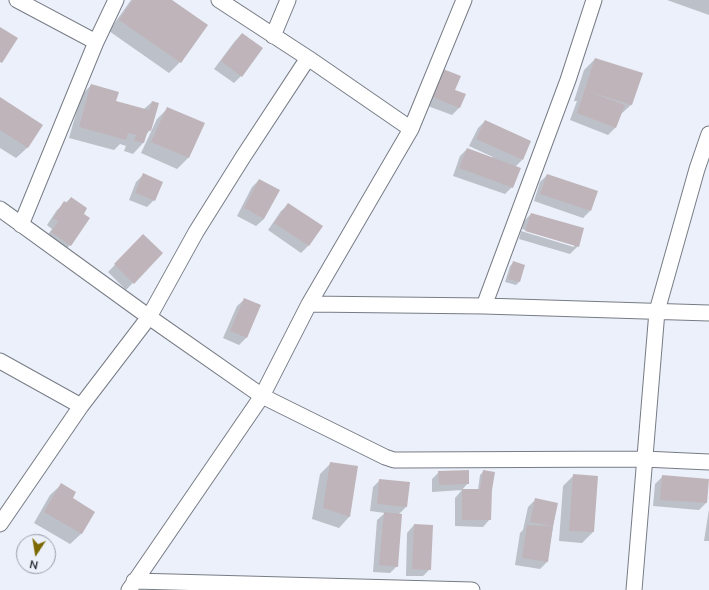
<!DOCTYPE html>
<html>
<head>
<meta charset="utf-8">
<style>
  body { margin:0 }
  #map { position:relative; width:709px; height:590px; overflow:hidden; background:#ebf0fa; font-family:Mulish,sans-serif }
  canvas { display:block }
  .north { position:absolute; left:16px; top:534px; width:40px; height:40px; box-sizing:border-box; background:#ebf0fa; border:1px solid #9b9fa6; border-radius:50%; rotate:192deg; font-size:11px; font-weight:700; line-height:16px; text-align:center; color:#232529 }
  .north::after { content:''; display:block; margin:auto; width:14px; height:18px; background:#7c6800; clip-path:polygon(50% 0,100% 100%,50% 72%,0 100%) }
</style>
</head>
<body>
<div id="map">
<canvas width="709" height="590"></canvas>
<div class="north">N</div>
</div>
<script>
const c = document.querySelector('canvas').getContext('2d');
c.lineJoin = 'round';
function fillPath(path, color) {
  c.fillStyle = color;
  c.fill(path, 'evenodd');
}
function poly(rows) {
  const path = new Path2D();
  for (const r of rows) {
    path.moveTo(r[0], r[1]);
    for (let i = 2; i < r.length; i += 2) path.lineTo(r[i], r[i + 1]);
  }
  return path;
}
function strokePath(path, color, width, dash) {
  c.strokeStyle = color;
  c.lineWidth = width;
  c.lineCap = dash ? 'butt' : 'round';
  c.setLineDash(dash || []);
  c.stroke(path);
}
const shadow = poly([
  [131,0,171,0,206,25,180,62,169,73,109,31],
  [667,0,709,0,709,15],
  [242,34,262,49,241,76,234,83,214,69,235,41],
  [595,59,632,104,620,115,615,128,608,135,570,120,577,101,574,101,584,70],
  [436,78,454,90,464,94,459,108,452,115,425,105],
  [91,85,115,102,144,109,152,102,150,130,146,135,143,143,133,154,124,151,126,146,120,144,114,150,69,138,81,96],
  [0,98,42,125,27,148,16,158,0,148],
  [168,108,203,124,188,158,177,169,141,153,157,119],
  [485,121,522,160,515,167,512,187,505,194,453,176,460,156,467,149,492,158,493,157,469,146,478,128],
  [143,175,154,200,147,207,129,200,136,182],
  [547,175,590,211,583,218,534,201,540,182],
  [259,180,264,219,256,226,237,216,252,187],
  [71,198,82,214,89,218,70,245,63,253,44,240,52,229,47,225,57,210],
  [289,204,322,227,308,246,301,253,268,230,281,211],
  [531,214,578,246,570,254,519,239,521,231,574,247,574,245,522,229,524,221],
  [143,236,162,253,126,290,108,272],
  [514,262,519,282,516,285,505,282,510,266],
  [245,299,260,305,246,338,239,345,223,338,237,306],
  [331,463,357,467,349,517,339,528,312,519,320,474],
  [484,471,491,490,490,519,483,527,455,526,455,498,462,490,432,492,432,479,439,472,468,483,461,491,478,490,480,475],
  [574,475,593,532,582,543,559,541,563,486],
  [662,477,708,480,706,503,699,510,653,506,655,484],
  [380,480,406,507,399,514,397,566,390,573,373,572,377,520,385,513,370,511,373,487],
  [61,485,71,499,94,512,81,534,70,544,34,523,50,495],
  [535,500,557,504,547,562,540,569,515,565,520,533,523,530,528,507],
  [709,509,709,541,704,541],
  [414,525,430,569,423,576,406,576,407,533]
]);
const building = poly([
  [133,0,172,0,208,25,181,63,119,20],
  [0,27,18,38,2,63,0,62],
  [242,33,263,48,242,77,221,61],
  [595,58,643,73,632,105,590,92,625,105,616,128,577,113],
  [443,69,461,76,455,90,466,94,460,108,432,97],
  [91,84,119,92,116,101,149,110,152,101,159,103,151,131,148,130,144,143,134,141,136,135,128,133,126,140,79,127],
  [0,97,43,125,28,148,0,130],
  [167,107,205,123,189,158,151,142],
  [485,120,531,141,523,160,476,139],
  [467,148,521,168,513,188,459,168],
  [143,173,163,182,155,201,135,193],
  [547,174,598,191,591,211,540,194],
  [259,179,280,190,264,219,244,208],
  [71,197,87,208,84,214,90,218,71,246,51,232,58,221,53,218,64,201,67,203],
  [288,203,323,226,309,246,274,223],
  [531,213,584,228,579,247,525,231],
  [143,234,163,253,134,284,114,264],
  [513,261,525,265,520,282,508,279],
  [244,298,261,305,247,338,230,331],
  [330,462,358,466,350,517,323,508],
  [469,470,469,484,439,485,438,471],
  [483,470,495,472,492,490,491,520,462,520,462,489,480,489],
  [573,474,598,476,594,532,569,531],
  [662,475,709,479,707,503,660,500],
  [379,479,410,482,407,507,377,504],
  [61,483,76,492,73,498,95,512,82,534,44,512],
  [535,498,558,503,553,526,530,522],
  [384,512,402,514,398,567,379,565],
  [414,524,433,525,431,570,412,569],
  [527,525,553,526,548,562,522,558]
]);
const minor = poly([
  [17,0,96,42],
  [219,0,308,58,411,129],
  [273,36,288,0],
  [0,209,149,317,262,396,385,457,394,460,403,460,644,459,709,462],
  [21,225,96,42,116,0],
  [309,304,484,306,709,313],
  [484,306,568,80,594,0],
  [0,361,81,406],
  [0,524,81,406,149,317,196,232,243,157,308,58],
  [134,581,472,590],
  [129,590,262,396,309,304,411,129,464,0],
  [634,590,657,311,697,169,709,134]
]);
fillPath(shadow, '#0003');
fillPath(building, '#bfb4b9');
strokePath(minor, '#777c85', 17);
strokePath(minor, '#fff', 15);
</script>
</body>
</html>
